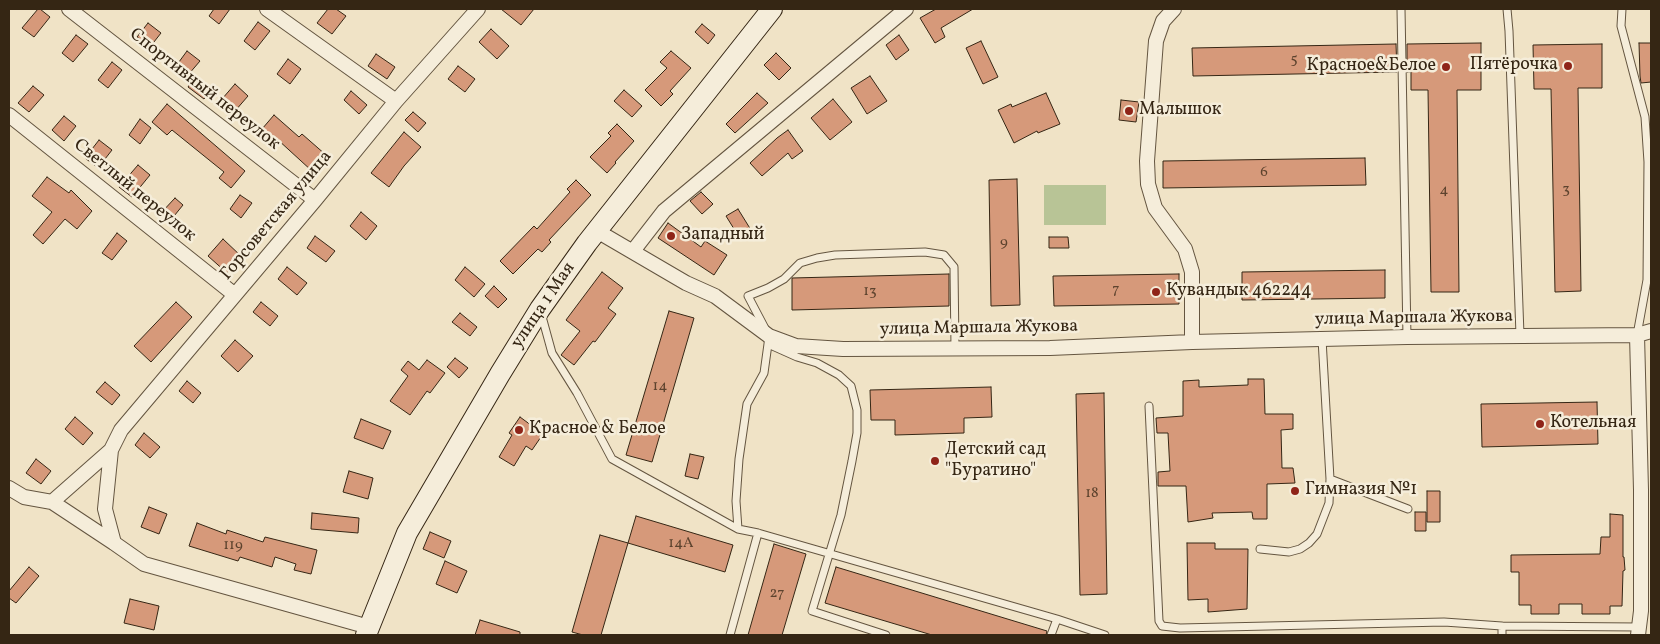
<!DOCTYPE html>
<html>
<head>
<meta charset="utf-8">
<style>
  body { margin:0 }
  #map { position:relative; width:1660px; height:644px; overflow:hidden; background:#f0e3c6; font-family:Vollkorn,serif }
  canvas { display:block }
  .frame { position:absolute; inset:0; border:10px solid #352614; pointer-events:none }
</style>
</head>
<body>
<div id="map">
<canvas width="1660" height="644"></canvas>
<div class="frame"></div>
</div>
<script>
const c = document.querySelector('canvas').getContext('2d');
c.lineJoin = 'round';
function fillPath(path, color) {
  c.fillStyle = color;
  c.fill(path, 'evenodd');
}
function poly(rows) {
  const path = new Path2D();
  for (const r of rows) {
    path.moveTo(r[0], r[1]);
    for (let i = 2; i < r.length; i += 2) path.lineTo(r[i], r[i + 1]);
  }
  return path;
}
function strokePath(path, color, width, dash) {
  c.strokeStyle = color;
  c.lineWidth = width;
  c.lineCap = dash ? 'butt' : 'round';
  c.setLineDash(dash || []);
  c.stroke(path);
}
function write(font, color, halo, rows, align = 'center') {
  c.font = font + ' Vollkorn,serif';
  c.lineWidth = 5;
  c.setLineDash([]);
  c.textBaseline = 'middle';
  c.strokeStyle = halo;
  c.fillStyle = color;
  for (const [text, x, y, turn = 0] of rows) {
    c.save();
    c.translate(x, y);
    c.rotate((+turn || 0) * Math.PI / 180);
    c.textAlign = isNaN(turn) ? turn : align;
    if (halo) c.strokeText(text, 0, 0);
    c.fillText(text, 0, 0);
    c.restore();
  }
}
const green = poly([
  [1044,185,1106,185,1106,225,1044,225]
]);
const building = poly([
  [38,9,40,9,50,17,34,37,22,28,38,9],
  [214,9,230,9,219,24,209,16,214,9],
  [328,9,336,9,346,16,332,34,317,23,328,9],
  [501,9,534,9,521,25,501,9],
  [936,9,973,9,941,28,945,37,935,43,920,18,936,9],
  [258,22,270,31,255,50,244,41,258,22],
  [148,23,161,33,150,47,137,37,148,23],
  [702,24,715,35,708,44,695,32,702,24],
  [491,29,509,46,497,59,479,42,491,29],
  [76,35,88,44,73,62,62,53,76,35],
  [899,35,909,50,896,60,886,45,899,35],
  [981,41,998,77,983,84,966,48,981,41],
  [1481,43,1481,90,1457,90,1459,292,1431,292,1428,90,1411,90,1411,72,1407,72,1407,44,1481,43],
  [1639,43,1651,43,1651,82,1641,83,1640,76,1639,43],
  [1396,44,1397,72,1193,76,1192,48,1396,44],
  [1602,44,1602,88,1578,88,1581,291,1555,292,1551,89,1534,89,1533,45,1602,44],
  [187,51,200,61,188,75,176,66,187,51],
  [671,51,691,68,670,91,673,94,661,106,645,90,667,68,660,62,671,51],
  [776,53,791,68,779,80,764,65,776,53],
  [376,54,395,67,387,79,368,66,376,54],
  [288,59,301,69,290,84,277,74,288,59],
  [112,62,122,70,108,88,98,80,112,62],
  [458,66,475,79,465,92,448,79,458,66],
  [870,76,887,101,867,114,851,88,870,76],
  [194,78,211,90,204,99,188,87,194,78],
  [235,84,248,96,235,111,222,99,235,84],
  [33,86,44,95,29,112,18,103,33,86],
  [624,90,642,106,632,117,614,101,624,90],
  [351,91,367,105,359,114,344,100,351,91],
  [757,93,768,103,735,133,726,124,757,93],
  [1046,93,1060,124,1038,133,1037,131,1014,143,998,110,1011,104,1012,107,1046,93],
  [833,99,852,122,830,140,811,118,833,99],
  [1121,100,1139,102,1136,122,1119,120,1121,100],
  [167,104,245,171,231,188,219,178,224,172,172,130,167,135,152,122,167,104],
  [413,112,426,123,418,132,405,120,413,112],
  [274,115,299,137,302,134,326,155,312,171,277,139,276,141,262,129,274,115],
  [64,116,76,126,64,141,52,130,64,116],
  [140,119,151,128,140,144,129,135,140,119],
  [617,124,634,141,615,162,616,163,607,173,590,157,611,136,608,133,617,124],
  [788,130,803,151,792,159,788,153,762,176,750,163,777,138,788,130],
  [404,132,421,147,404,166,389,187,371,173,404,132],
  [99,140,112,150,98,168,85,158,99,140],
  [1365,158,1366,185,1163,188,1163,161,1365,158],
  [138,165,150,175,132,197,119,187,138,165],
  [47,177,69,193,71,190,92,211,77,229,65,219,43,244,33,235,52,212,32,196,47,177],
  [1017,179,1020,305,991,306,989,180,1017,179],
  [576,180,591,195,549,240,551,242,542,252,538,249,513,274,500,261,534,226,537,229,570,192,567,189,576,180],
  [701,192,713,204,702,214,690,201,701,192],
  [240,195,252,203,241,218,230,209,240,195],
  [175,198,183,205,170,221,161,213,175,198],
  [738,209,751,230,739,237,726,216,738,209],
  [361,212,377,226,366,240,350,226,361,212],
  [668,223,701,247,705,241,727,255,714,275,658,238,668,223],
  [117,233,127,241,112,260,102,253,117,233],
  [315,236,335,251,326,262,307,248,315,236],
  [1049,237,1068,237,1069,248,1049,248,1049,237],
  [223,239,242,257,227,273,208,256,223,239],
  [287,267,307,283,297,295,278,279,287,267],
  [465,267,485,284,474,297,455,280,465,267],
  [1385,270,1385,298,1242,300,1242,272,1385,270],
  [602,272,623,288,608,308,616,314,595,342,593,341,574,365,561,355,580,331,566,320,602,272],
  [949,274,949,306,792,310,792,278,949,274],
  [1179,274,1179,304,1054,306,1053,276,1179,274],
  [494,286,507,299,498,308,485,296,494,286],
  [176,302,192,317,151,362,134,346,176,302],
  [261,302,278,316,270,326,253,312,261,302],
  [669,311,694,318,652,462,626,455,669,311],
  [460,313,477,327,470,336,452,322,460,313],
  [235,340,253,356,238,372,221,356,235,340],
  [455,358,468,368,459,378,447,367,455,358],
  [427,360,445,373,430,393,427,391,410,415,390,401,408,376,401,370,408,361,419,370,427,360],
  [1248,379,1264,379,1265,414,1293,414,1293,429,1281,430,1282,468,1293,468,1295,483,1267,484,1267,519,1253,519,1252,512,1212,513,1213,518,1188,522,1186,486,1158,486,1158,472,1170,471,1168,433,1157,433,1156,418,1183,416,1183,381,1199,380,1199,387,1248,385,1248,379],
  [187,381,201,393,193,403,179,391,187,381],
  [105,382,120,395,112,405,96,392,105,382],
  [991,387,992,417,964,418,964,433,895,435,895,420,871,420,870,390,991,387],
  [1104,393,1107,594,1080,595,1076,394,1104,393],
  [1597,402,1598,444,1482,447,1481,404,1597,402],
  [75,417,93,433,83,445,65,429,75,417],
  [520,417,543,434,532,450,526,446,514,466,499,457,512,435,509,433,520,417],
  [361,419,391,431,383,449,354,438,361,419],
  [144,433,160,447,150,458,135,445,144,433],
  [690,454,704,457,698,479,685,476,690,454],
  [36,459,51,471,41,484,26,473,36,459],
  [349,471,373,478,368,499,343,492,349,471],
  [1427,491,1440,491,1440,522,1427,522,1427,491],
  [149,507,167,514,159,534,141,527,149,507],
  [1415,512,1426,512,1426,531,1415,531,1415,512],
  [312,513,359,518,358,533,311,529,312,513],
  [1610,514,1623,515,1623,557,1624,557,1625,570,1623,571,1622,606,1610,606,1610,614,1582,614,1582,604,1559,604,1559,614,1531,614,1531,605,1519,605,1519,572,1511,572,1511,555,1600,554,1601,537,1610,537,1610,514],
  [636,516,733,545,725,572,628,543,636,516],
  [197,523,226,534,227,530,263,542,265,537,317,550,311,574,294,570,296,564,275,557,272,567,240,557,238,561,189,546,197,523],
  [430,532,451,541,444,558,423,549,430,532],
  [600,535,628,543,601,635,583,635,572,632,600,535],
  [1187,543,1215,543,1215,549,1248,549,1247,609,1208,612,1208,599,1188,600,1187,543],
  [774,544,806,554,782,635,748,635,774,544],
  [445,561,467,571,457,593,436,584,445,561],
  [29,567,39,576,16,603,9,598,9,591,29,567],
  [836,567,1047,631,1046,635,932,635,825,603,836,567],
  [130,599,159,606,154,630,124,623,130,599],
  [480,620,520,632,520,635,475,635,480,620]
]);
const lane = poly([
  [1401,9,1407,337],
  [1507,9,1509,31,1520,335],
  [1622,9,1621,26,1645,117,1648,162,1647,280,1637,335],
  [541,313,552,353,577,393,612,459,738,529],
  [768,344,797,357,817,363,839,375,851,386,857,410,857,433,852,461,841,515,812,611,886,635],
  [955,349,954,267,944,255,925,252,835,255,817,258,800,263,784,279,768,288,748,296,769,336,768,344,764,373,747,404,739,459,736,501,738,529,758,533,1057,619,1105,635],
  [1149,406,1159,621,1162,626,1180,628,1444,622,1502,626],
  [1330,479,1408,509],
  [1260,549,1289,552,1300,549,1309,543,1317,534,1329,503,1330,479,1322,339],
  [730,635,758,533],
  [1051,635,1057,619],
  [1502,635,1502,626,1639,627]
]);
const street = poly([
  [69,9,315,200],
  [267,9,396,101],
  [1174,9,1163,21,1156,41,1147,161,1148,184,1155,208,1185,249,1192,272,1192,342],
  [9,115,235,295],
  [597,231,686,283,715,296,769,336,796,346,843,349,1050,348,1192,342,1407,337,1637,335,1651,331],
  [633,251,664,211,906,9],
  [1637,335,1641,490,1641,611,1638,635],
  [9,488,24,497,52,502,111,450],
  [52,502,114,543],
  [369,627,144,564,114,543,105,509,111,450,121,430,315,200,396,101,478,9]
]);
const secondary = poly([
  [366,635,407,533,500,374,540,309,587,243,772,9]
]);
const markers = [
  [1568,66,5,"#8f2418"],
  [1446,67,5,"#8f2418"],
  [1129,111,5,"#8f2418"],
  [671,236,5,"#8f2418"],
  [1156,292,5,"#8f2418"],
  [1540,424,5,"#8f2418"],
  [519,430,5,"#8f2418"],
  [935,461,5,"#8f2418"],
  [1295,491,5,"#8f2418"]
];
const numberNames = [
  ["5",1294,60],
  ["6",1264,173],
  ["3",1566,190],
  ["4",1444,191],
  ["9",1004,243],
  ["7",1116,290],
  ["13",870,292],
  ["14",660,387],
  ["18",1092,494],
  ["14А",681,544],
  ["119",233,546],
  ["27",777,594]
];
const poiNames = [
  ["Пятёрочка",1558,66,"right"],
  ["Красное&Белое",1436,67,"right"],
  ["Малышок",1139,111],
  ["Западный",681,236],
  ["Кувандык 462244",1166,292],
  ["Котельная",1550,424],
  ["Красное & Белое",529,430],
  ["Детский сад",945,451],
  ["\"Буратино\"",945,472],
  ["Гимназия №1",1305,491]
];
const streetNames = [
  ["Спортивный переулок",204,90,38],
  ["Светлый переулок",134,191,39],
  ["Горсоветская улица",277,216,-50],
  ["улица 1 Мая",544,306,-56],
  ["улица Маршала Жукова",1414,319,-1],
  ["улица Маршала Жукова",979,329,-1]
];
fillPath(green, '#b8c496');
fillPath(building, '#d6997a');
strokePath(building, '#352614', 1);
strokePath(lane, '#645540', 9);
strokePath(street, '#645540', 16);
strokePath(secondary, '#352614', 22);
strokePath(lane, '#f5edda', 7);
strokePath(street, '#f5edda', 14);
strokePath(secondary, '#f5edda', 20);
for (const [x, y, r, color] of markers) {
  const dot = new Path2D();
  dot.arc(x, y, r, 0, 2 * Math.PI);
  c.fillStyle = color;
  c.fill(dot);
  strokePath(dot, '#f5edda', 2);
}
write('15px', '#5d432e', null, numberNames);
write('18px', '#352614', '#f5edda', poiNames, 'left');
write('18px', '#352614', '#f5edda', streetNames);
</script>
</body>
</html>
